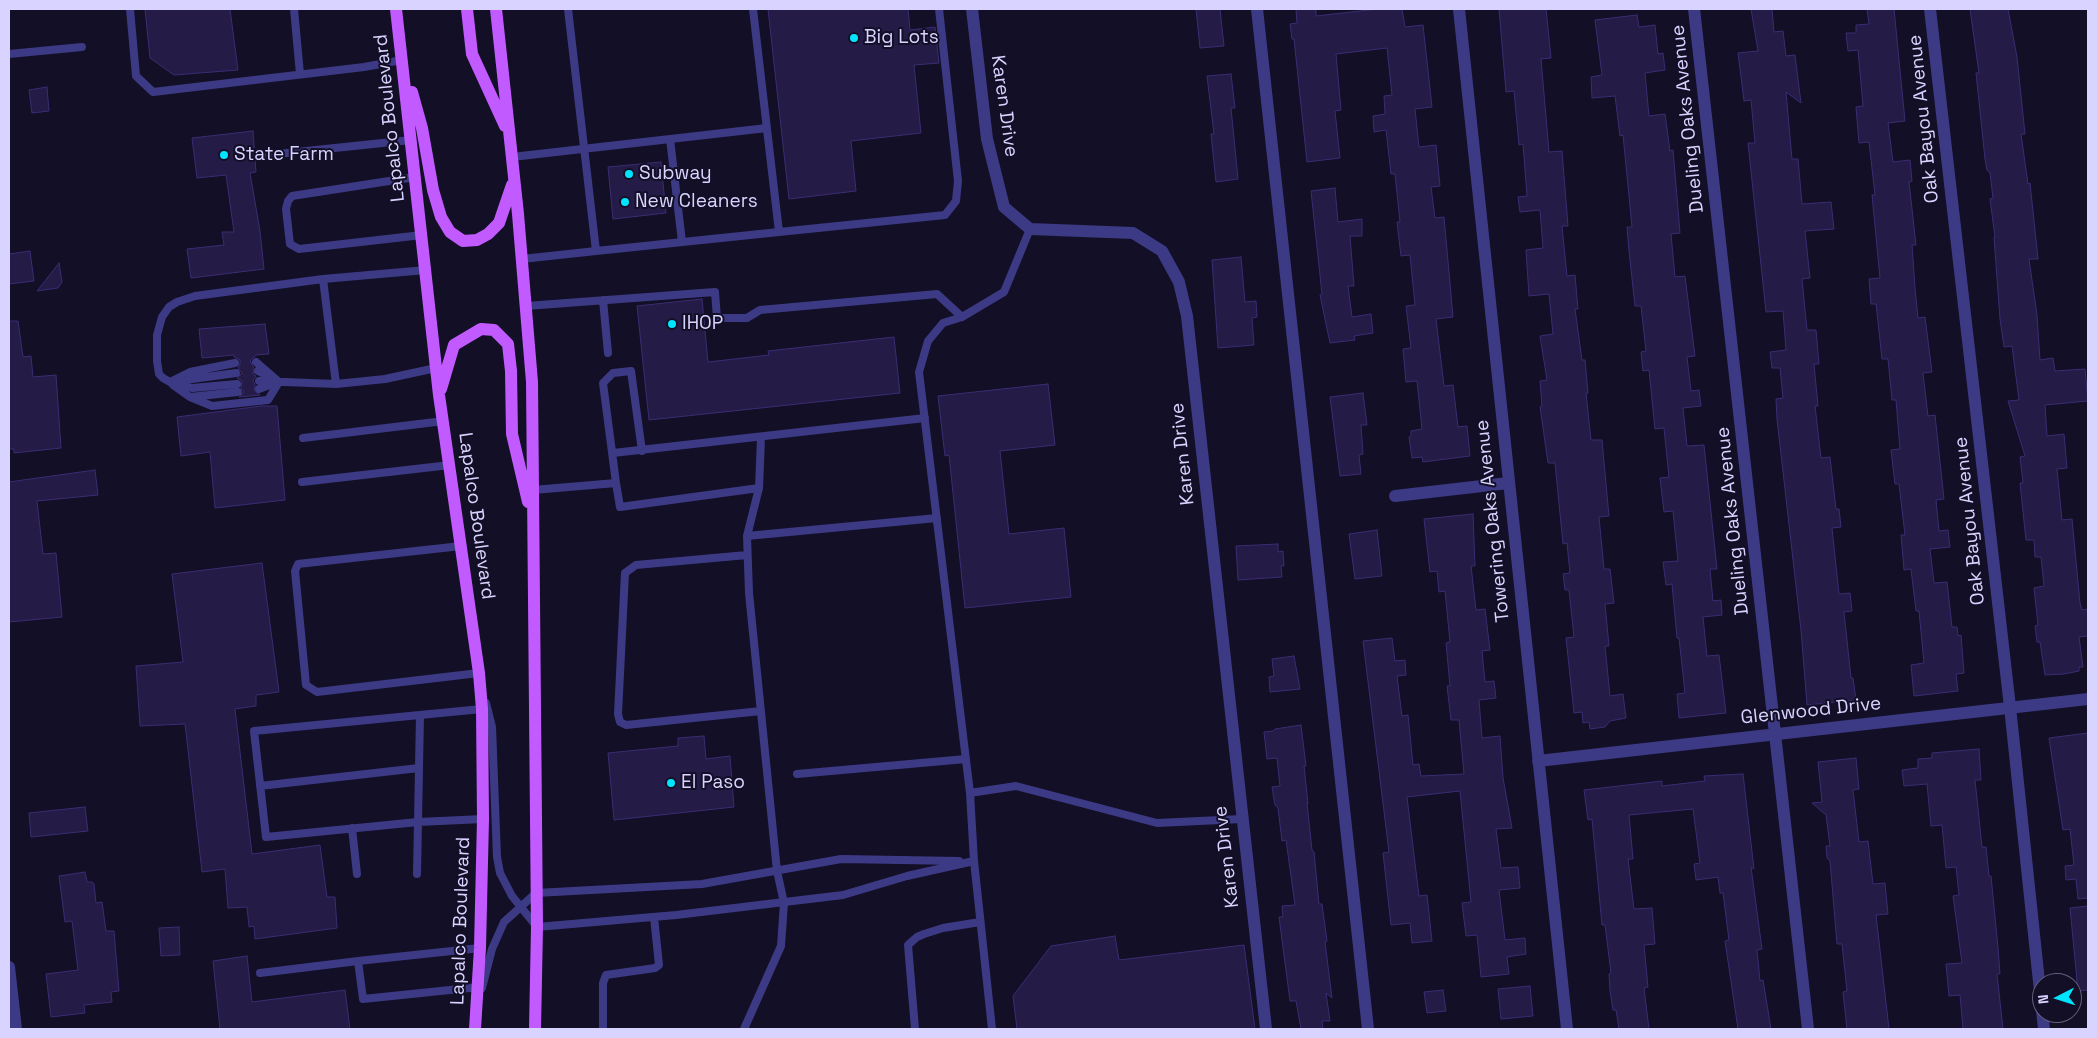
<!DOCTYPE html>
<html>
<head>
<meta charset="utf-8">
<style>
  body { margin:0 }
  #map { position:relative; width:2097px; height:1038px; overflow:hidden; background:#130f26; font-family:"Space Grotesk",sans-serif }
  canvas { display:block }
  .frame { position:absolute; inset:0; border:10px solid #d9d4ff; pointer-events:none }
  .north { position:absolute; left:2032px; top:973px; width:50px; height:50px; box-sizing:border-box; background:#130f26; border:1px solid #625e7d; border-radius:50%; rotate:265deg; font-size:14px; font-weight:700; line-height:20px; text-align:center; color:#d9d4ff }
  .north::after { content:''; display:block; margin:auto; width:18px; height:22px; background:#00e5ff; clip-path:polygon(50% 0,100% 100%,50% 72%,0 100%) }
</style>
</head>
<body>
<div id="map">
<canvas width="2097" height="1038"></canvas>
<div class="frame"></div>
<div class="north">N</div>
</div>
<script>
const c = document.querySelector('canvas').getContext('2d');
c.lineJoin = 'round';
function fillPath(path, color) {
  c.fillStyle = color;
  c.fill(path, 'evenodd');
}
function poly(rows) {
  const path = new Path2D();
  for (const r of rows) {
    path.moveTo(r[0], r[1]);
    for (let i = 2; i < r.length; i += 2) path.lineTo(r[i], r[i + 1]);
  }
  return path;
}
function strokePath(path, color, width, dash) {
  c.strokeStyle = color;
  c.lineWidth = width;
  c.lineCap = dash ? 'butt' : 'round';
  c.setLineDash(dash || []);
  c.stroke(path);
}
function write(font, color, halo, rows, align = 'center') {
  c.font = font + ' "Space Grotesk",sans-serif';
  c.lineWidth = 4;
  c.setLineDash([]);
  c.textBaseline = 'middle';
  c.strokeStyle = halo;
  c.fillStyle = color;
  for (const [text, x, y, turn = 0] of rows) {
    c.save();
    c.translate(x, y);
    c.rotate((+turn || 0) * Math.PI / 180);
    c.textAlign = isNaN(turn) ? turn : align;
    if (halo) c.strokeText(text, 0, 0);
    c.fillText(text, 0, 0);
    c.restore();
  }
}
const building = poly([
  [145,9,230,9,238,70,174,75,150,58,145,9],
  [768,9,908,9,910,30,935,27,939,63,914,65,921,133,851,141,856,191,789,199,768,9],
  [1196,9,1220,9,1224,46,1200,48,1196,9],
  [1296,9,1316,9,1316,16,1378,9,1402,9,1405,27,1423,25,1432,107,1415,109,1419,147,1436,145,1440,186,1431,187,1435,218,1444,217,1453,317,1436,319,1444,386,1453,385,1458,427,1467,426,1470,456,1423,462,1422,457,1412,458,1409,437,1411,436,1411,431,1422,429,1417,381,1406,382,1403,349,1411,348,1406,306,1415,305,1410,255,1401,256,1397,222,1400,222,1395,174,1391,174,1386,130,1374,132,1373,116,1385,114,1384,96,1392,95,1387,48,1336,54,1341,110,1335,111,1340,158,1307,162,1294,39,1292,39,1290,24,1297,23,1296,9],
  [1499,9,1546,9,1551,58,1541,59,1549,152,1562,151,1568,226,1562,226,1567,276,1575,275,1578,309,1575,309,1582,360,1585,360,1588,393,1586,393,1591,440,1602,440,1609,516,1599,517,1604,569,1610,569,1614,603,1605,604,1609,646,1605,646,1610,696,1623,694,1626,718,1610,721,1605,727,1590,729,1589,722,1583,723,1582,712,1574,713,1566,638,1574,637,1569,590,1565,590,1563,574,1570,573,1567,543,1563,544,1555,463,1548,463,1540,407,1542,406,1540,381,1547,380,1540,336,1553,334,1549,294,1529,296,1526,250,1543,248,1540,210,1520,212,1518,197,1527,196,1523,144,1519,145,1514,91,1506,92,1499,9],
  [1751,9,1772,9,1774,32,1783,31,1786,56,1795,55,1801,103,1786,92,1792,159,1798,159,1802,204,1831,202,1834,229,1805,231,1810,278,1802,279,1807,330,1816,330,1819,364,1814,364,1818,406,1815,406,1821,458,1830,457,1836,509,1839,509,1841,527,1832,528,1839,594,1850,593,1852,611,1844,612,1851,678,1853,678,1856,700,1807,705,1801,630,1777,419,1776,399,1783,398,1780,368,1772,368,1770,352,1786,350,1783,311,1766,312,1748,143,1755,143,1751,100,1744,101,1738,53,1758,51,1751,9],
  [1867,9,1894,9,1905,121,1888,123,1893,162,1910,160,1912,181,1909,182,1916,245,1912,245,1915,288,1918,318,1925,317,1932,372,1923,373,1928,416,1935,415,1944,499,1936,500,1939,531,1948,530,1950,547,1930,549,1934,583,1947,582,1952,627,1957,627,1958,636,1961,635,1964,673,1956,674,1958,691,1914,696,1911,665,1924,663,1919,611,1916,611,1911,569,1904,570,1901,535,1905,535,1899,484,1895,484,1891,450,1900,449,1896,400,1892,400,1888,359,1882,359,1876,304,1871,304,1869,279,1880,278,1872,195,1875,195,1869,142,1859,143,1856,107,1863,106,1858,50,1848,51,1846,33,1856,33,1856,25,1869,24,1867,9],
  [1970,9,2008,9,2017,57,2025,134,2021,134,2028,184,2030,183,2038,259,2029,259,2037,315,2040,360,2053,358,2055,371,2085,369,2088,401,2045,405,2047,436,2064,434,2067,468,2057,469,2062,520,2072,519,2080,603,2082,610,2088,609,2088,636,2079,637,2083,667,2079,667,2079,671,2064,674,2045,675,2040,642,2037,642,2035,626,2038,625,2034,588,2044,586,2041,557,2035,557,2034,540,2026,540,2020,483,2023,483,2020,457,2025,456,2008,401,2019,400,2012,346,2004,347,2000,319,1994,237,1995,237,1990,199,1993,198,1990,173,1987,170,1985,159,1976,73,1979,73,1970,9],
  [1637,15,1639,27,1655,25,1658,54,1663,53,1665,70,1645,73,1649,116,1665,114,1670,151,1673,150,1680,233,1671,234,1675,277,1685,276,1695,356,1687,357,1691,391,1699,390,1701,406,1683,408,1687,446,1704,445,1717,569,1710,569,1713,601,1721,600,1722,615,1703,617,1707,656,1719,655,1726,713,1679,718,1677,694,1685,693,1679,638,1677,638,1672,584,1666,585,1663,562,1678,561,1673,511,1664,512,1660,478,1669,477,1664,428,1655,429,1649,370,1643,371,1641,352,1646,351,1641,306,1635,306,1629,251,1627,227,1632,227,1623,135,1620,136,1615,96,1592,98,1591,77,1602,75,1595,20,1637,15],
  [1231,74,1235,108,1231,108,1238,179,1216,182,1211,134,1214,134,1207,76,1231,74],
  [47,87,49,111,32,113,29,90,47,87],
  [253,131,256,172,250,173,260,231,264,269,191,278,187,249,224,245,222,232,234,232,226,175,197,178,192,138,253,131],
  [661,162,666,213,613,219,608,167,661,162],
  [1335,188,1338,222,1362,219,1362,236,1350,236,1354,286,1348,286,1352,317,1371,314,1373,333,1354,336,1355,340,1330,343,1320,295,1322,294,1311,191,1335,188],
  [30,251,34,281,9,284,9,254,30,251],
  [1241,257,1245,302,1256,301,1257,317,1252,318,1254,345,1218,348,1212,260,1241,257],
  [59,263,62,282,58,288,37,291,59,263],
  [702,299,708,362,769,355,768,351,894,337,900,393,649,420,637,306,702,299],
  [9,321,18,321,23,357,31,356,33,377,56,375,61,448,14,453,14,449,9,449,9,321],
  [265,324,269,354,256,355,250,361,254,368,253,374,256,376,253,380,255,385,254,390,260,395,239,397,244,392,241,388,242,381,237,378,242,373,238,368,240,364,240,360,234,357,234,355,202,358,199,329,265,324],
  [1048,384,1055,445,1000,451,1009,534,1064,528,1071,597,965,608,949,455,945,456,938,396,1048,384],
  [1363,393,1367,425,1361,425,1363,454,1359,455,1361,474,1340,476,1330,397,1363,393],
  [261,406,277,406,285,500,215,508,210,452,181,456,177,417,261,406],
  [95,470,98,495,37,501,43,554,56,553,62,617,9,622,9,482,95,470],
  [1473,514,1475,566,1471,566,1476,610,1485,609,1490,650,1482,651,1485,682,1494,681,1496,698,1479,700,1482,738,1500,736,1503,778,1512,828,1496,829,1501,868,1518,867,1520,888,1499,890,1505,940,1525,938,1526,954,1507,957,1509,974,1481,977,1477,935,1466,936,1462,903,1471,902,1460,791,1407,797,1419,896,1427,895,1432,941,1412,943,1410,923,1391,925,1383,853,1389,852,1363,641,1392,638,1395,661,1405,660,1406,675,1397,676,1402,716,1408,715,1413,765,1419,764,1421,776,1464,774,1459,720,1451,720,1447,686,1450,686,1446,643,1450,642,1445,591,1439,592,1437,571,1430,572,1424,519,1473,514],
  [1377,530,1382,576,1355,579,1349,534,1377,530],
  [1278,544,1278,552,1283,551,1284,566,1281,566,1282,577,1238,580,1236,546,1278,544],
  [262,563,279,692,256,695,256,706,235,709,252,854,320,845,327,897,335,897,337,928,255,939,254,926,249,927,247,907,228,908,225,869,202,872,185,724,140,726,136,666,183,662,172,574,262,563],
  [1294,656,1300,689,1270,692,1269,677,1274,676,1272,659,1294,656],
  [1301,725,1306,766,1304,766,1308,804,1307,803,1312,850,1314,852,1319,904,1322,904,1327,941,1325,942,1332,998,1326,993,1330,1021,1322,1021,1323,1029,1301,1029,1296,1001,1290,1001,1279,917,1283,917,1282,906,1295,905,1286,840,1282,841,1278,808,1275,805,1272,787,1280,786,1277,758,1267,759,1264,732,1273,731,1275,729,1301,725],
  [2088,733,2088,898,2078,899,2076,879,2066,880,2065,866,2074,865,2070,829,2063,830,2049,738,2088,733],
  [704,736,706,759,730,756,734,807,614,820,608,753,678,746,678,738,704,736],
  [1979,749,1981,780,1975,780,1982,847,1986,847,1989,876,1991,876,1998,948,2000,974,1997,974,2003,1029,1963,1029,1960,995,1949,996,1946,964,1962,963,1953,896,1959,895,1956,867,1946,868,1942,825,1931,826,1927,784,1904,786,1902,770,1918,768,1918,759,1932,758,1932,753,1979,749],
  [1856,758,1859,789,1853,790,1859,842,1868,841,1873,884,1885,883,1888,914,1876,915,1889,1029,1847,1029,1843,992,1847,991,1842,944,1837,944,1830,861,1827,858,1826,846,1830,846,1826,815,1812,803,1822,802,1818,762,1856,758],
  [1743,774,1754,869,1751,867,1762,949,1757,950,1760,981,1763,980,1771,1029,1738,1029,1725,941,1729,940,1723,893,1720,893,1718,877,1696,880,1694,864,1700,863,1693,809,1629,815,1633,859,1628,859,1634,909,1652,908,1655,944,1644,945,1648,987,1644,988,1649,1029,1619,1029,1616,1010,1613,1010,1610,991,1609,974,1611,973,1605,925,1602,925,1592,819,1588,820,1584,790,1662,781,1662,786,1705,781,1704,776,1743,774],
  [85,807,88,831,31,837,29,813,85,807],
  [85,872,87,882,92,882,94,884,96,903,102,902,106,931,114,931,119,991,111,992,112,1002,84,1005,85,1013,51,1017,46,974,78,970,72,921,65,922,59,876,85,872],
  [2088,906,2088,990,2078,991,2070,908,2088,906],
  [179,927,180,955,161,956,159,928,179,927],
  [1115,936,1119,960,1244,945,1255,1029,1017,1029,1013,996,1051,946,1115,936],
  [247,956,252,1002,345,990,350,1029,220,1029,213,961,247,956],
  [1530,986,1533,1016,1501,1019,1498,989,1530,986],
  [1443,990,1446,1011,1427,1013,1424,992,1443,990]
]);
const service = poly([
  [130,9,136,76,153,92,364,67,402,60],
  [294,9,300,74],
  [568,9,596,251,779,232],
  [753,9,779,232,945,215,956,201,958,181,939,9],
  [9,54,82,47],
  [670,139,682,242],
  [268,155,411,140],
  [512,157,767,128],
  [415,177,292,196,288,201,286,209,290,244,299,249,422,235],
  [522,259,596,251],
  [426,270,323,279,336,384,385,379,436,368],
  [603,300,608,353],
  [526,306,715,292,717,318,747,318,760,310,937,294,962,317],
  [256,362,279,382],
  [258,371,272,378],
  [177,381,236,373],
  [259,381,336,384],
  [170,382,190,372,235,363],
  [237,384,192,388,170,382,163,378,159,374,157,361,157,335,162,317,169,307,177,302,195,296,323,279],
  [173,385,190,397,238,392],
  [259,389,275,383],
  [190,397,212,406,268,400,279,382],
  [303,438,444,421],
  [613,453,925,418],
  [302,482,450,465],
  [616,483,603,383,613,373,631,371,642,451],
  [533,490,616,483,620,507,759,488],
  [747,536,937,518],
  [461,546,298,564,295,571,306,685,317,692,479,673,480,677],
  [747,555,636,565,625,573,618,714,620,722,626,725,761,711],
  [486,703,492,727,497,857,500,873,512,896,537,927,676,915,843,895,907,876,974,861],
  [482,709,254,731,266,837,418,822,483,819],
  [797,774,966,759],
  [260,786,419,768],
  [970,793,1016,786,1157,823,1242,819],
  [352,828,357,874],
  [417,874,420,715],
  [260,973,358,961],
  [479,987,363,999,358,961,480,948],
  [482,988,492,949,504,922,536,893,702,884,841,859,959,861],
  [603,1029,603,983,606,975,655,968,659,965,654,917],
  [744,1029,781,946,784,903,777,871,749,593,747,536,759,488,761,438],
  [915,1029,908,945,917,937,924,934,943,928,980,922],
  [992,1029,974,861,970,793,919,372,928,341,943,323,962,317,1004,292,1030,229]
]);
const minor = poly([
  [972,9,987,139,1004,207,1030,229,1133,233,1162,251,1179,282,1187,316,1266,1029],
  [1257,9,1368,1029],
  [1459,9,1567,1029],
  [1694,9,1808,1029],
  [1930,9,2010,707,2044,1029],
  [1395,496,1508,483],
  [1538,761,2088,699],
  [9,967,16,1029]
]);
const primary = poly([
  [396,9,439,395,479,673,482,709,483,819,480,948,475,1029],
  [467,9,472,54,505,126],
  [496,9,518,214,532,382,537,927,535,1029],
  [412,92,422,128,433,190,441,217,450,232,463,241,477,240,488,234,499,223,512,185],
  [441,389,454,345,481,329,494,330,508,344,511,371,512,434,528,502]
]);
const markers = [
  [854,38,5,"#00e5ff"],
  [224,155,5,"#00e5ff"],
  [629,174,5,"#00e5ff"],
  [625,202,5,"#00e5ff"],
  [672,324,5,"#00e5ff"],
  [671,783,5,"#00e5ff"]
];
const poiNames = [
  ["Big Lots",864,38],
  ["State Farm",234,155],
  ["Subway",639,174],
  ["New Cleaners",635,202],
  ["IHOP",682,324],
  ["El Paso",681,783]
];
const streetNames = [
  ["Karen Drive",1004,106,82],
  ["Lapalco Boulevard",390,118,-96],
  ["Dueling Oaks Avenue",1688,119,-96],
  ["Oak Bayou Avenue",1924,119,-96],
  ["Karen Drive",1183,454,-96],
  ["Lapalco Boulevard",476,516,82],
  ["Towering Oaks Avenue",1493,521,-96],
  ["Dueling Oaks Avenue",1733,521,-96],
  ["Oak Bayou Avenue",1970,521,-96],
  ["Glenwood Drive",1811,711,-6],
  ["Karen Drive",1227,857,-97],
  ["Lapalco Boulevard",461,921,-88]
];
fillPath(building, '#241b47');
strokePath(building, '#3b2d73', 1);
strokePath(service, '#3d3a85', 8);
strokePath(minor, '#3d3a85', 12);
strokePath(primary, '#c25bff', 12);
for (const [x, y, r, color] of markers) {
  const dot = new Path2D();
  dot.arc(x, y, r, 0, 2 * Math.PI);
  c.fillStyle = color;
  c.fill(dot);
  strokePath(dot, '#130f26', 2);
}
write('19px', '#d9d4ff', '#130f26', poiNames, 'left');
write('19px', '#d9d4ff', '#130f26', streetNames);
</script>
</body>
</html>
